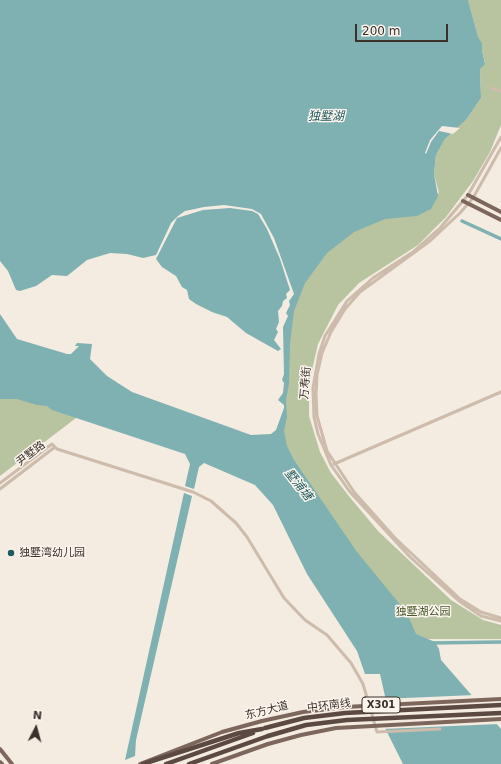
<!DOCTYPE html>
<html>
<head>
<meta charset="utf-8">
<style>
  body { margin:0 }
  #map { position:relative; width:501px; height:764px; overflow:hidden; background:#f4ebe1; font-family:"DejaVu Sans",sans-serif }
  canvas { display:block }
  .north { position:absolute; left:16px; top:708px; width:40px; height:40px; -webkit-text-stroke:3px #fbf5ee; paint-order:stroke; rotate:6deg; font-size:11px; font-weight:700; line-height:16px; text-align:center; color:#3b302b }
  .north::after { content:''; display:block; margin:auto; width:14px; height:18px; background:#3b302b; clip-path:polygon(50% 0,100% 100%,50% 72%,0 100%) }
  .scale { position:absolute; left:355px; top:24px; width:93px; height:18px; box-sizing:border-box; border:2px solid #3b302b; border-top:0; padding-left:5px; font-size:12px; line-height:14px; white-space:nowrap; color:#3b302b; -webkit-text-stroke:3px #fbf5ee; paint-order:stroke }
</style>
</head>
<body>
<div id="map">
<canvas width="501" height="764"></canvas>
<div class="north">N</div>
<div class="scale">200 m</div>
</div>
<script>
const c = document.querySelector('canvas').getContext('2d');
c.lineJoin = 'round';
function fillPath(path, color) {
  c.fillStyle = color;
  c.fill(path, 'evenodd');
}
function poly(rows) {
  const path = new Path2D();
  for (const r of rows) {
    path.moveTo(r[0], r[1]);
    for (let i = 2; i < r.length; i += 2) path.lineTo(r[i], r[i + 1]);
  }
  return path;
}
function strokePath(path, color, width, dash) {
  c.strokeStyle = color;
  c.lineWidth = width;
  c.lineCap = dash ? 'butt' : 'round';
  c.setLineDash(dash || []);
  c.stroke(path);
}
function write(font, color, halo, rows, align = 'center') {
  c.font = font + ' "DejaVu Sans","Noto Sans SC",sans-serif';
  c.lineWidth = 3;
  c.setLineDash([]);
  c.textBaseline = 'middle';
  c.strokeStyle = halo;
  c.fillStyle = color;
  for (const [text, x, y, turn = 0] of rows) {
    c.save();
    c.translate(x, y);
    c.rotate((+turn || 0) * Math.PI / 180);
    c.textAlign = isNaN(turn) ? turn : align;
    if (halo) c.strokeText(text, 0, 0);
    c.fillText(text, 0, 0);
    c.restore();
  }
}
const green = poly([
  [468,0,501,0,501,125,490,152,473,181,446,217,418,245,359,283,338,305,318,344,309,383,309,416,320,452,331,473,348,495,378,531,451,600,483,620,501,625,501,639,428,639,419,642,279,443,285,415,288,345,294,305,308,275,332,246,351,232,439,193,434,174,436,155,445,139,466,120,481,98,480,69,485,63,482,50,482,43,478,38],
  [0,392,19,394,66,412,76,418,0,476]
]);
const water = poly([
  [0,0,468,0,478,37,482,43,482,50,485,64,480,69,481,98,466,120,445,139,436,155,434,174,438,196,431,209,417,216,385,219,354,232,327,253,305,283,294,311,290,344,289,384,286,400,287,417,284,431,287,446,294,460,357,552,407,613,416,634,435,642,439,649,441,660,501,729,501,764,403,764,382,722,400,722,400,709,387,705,380,674,365,674,357,651,307,574,273,505,255,485,204,463,199,467,194,489,185,486,190,464,185,454,52,410,47,406,37,405,17,399,0,399,0,314,17,339,67,354,71,354,79,346,75,346,77,343,92,344,90,359,107,376,132,392,251,435,271,434,276,430,284,408,284,405,278,400,283,393,284,383,282,380,284,374,283,327,288,316,286,313,290,305,289,301,294,294,274,238,261,214,252,209,224,205,204,207,185,211,178,216,171,223,156,255,143,258,127,254,110,253,87,260,67,276,52,275,36,286,20,291,16,290,8,271,0,261],
  [230,208,252,211,258,214,267,229,280,259,290,290,286,294,287,298,283,301,282,306,278,311,279,322,276,329,278,332,274,340,281,349,278,351,246,333,227,317,212,312,196,304,189,299,187,290,182,287,176,276,162,267,156,259,177,218,203,210],
  [184,493,192,496,136,740,135,756,125,760]
]);
const pier = poly([
  [442,126,460,128,453,134,439,131,431,142,426,154,425,153,430,140],
  [474,695,499,724,383,729,380,723,382,720,398,720,398,710,386,706,383,699]
]);
const canal = poly([
  [462,221,501,239],
  [430,643,501,642]
]);
const minor = poly([
  [491,88,501,91],
  [501,137,468,195,440,228,413,252,373,278,347,301,325,336,319,354,313,388,314,417,318,434,331,465,350,492,410,557,459,601,481,616,501,621],
  [501,148,473,198,460,213,430,241,360,292,345,309,331,332,322,353,317,375,316,394,317,416,327,451,354,492,395,538,460,599,481,612,501,618],
  [334,464,501,392],
  [0,483,52,444,57,449,193,492,211,501,236,523,247,537,284,598,305,620,327,635,351,663,363,684,377,732,440,729],
  [0,489,55,447]
]);
const major = poly([
  [468,195,501,212],
  [463,201,501,220],
  [0,749,12,764],
  [0,762,2,764],
  [140,764,222,732,262,721],
  [212,764,268,744]
]);
const highway = poly([
  [143,764,239,733,262,729],
  [166,764,253,733],
  [189,764,268,736]
]);
const majorBridge = poly([
  [262,721,303,712,345,707,501,699],
  [268,744,301,735,336,728,501,719]
]);
const highwayBridge = poly([
  [265,728,304,718,345,713,501,705],
  [268,736,306,725,347,720,501,713]
]);
const markers = [
  [11,553,4,"#1f5a5e"]
];
const shields = [
  [381,705,38]
];
const shieldNames = [
  ["X301",381,705]
];
const streetNames = [
  ["万寿街",306,383,-85],
  ["尹墅路",31,454,-37],
  ["中环南线",329,706,-7],
  ["东方大道",267,711,-14]
];
const poiNames = [
  ["独墅湾幼儿园",19,553]
];
const parkNames = [
  ["独墅湖公园",423,612]
];
const waterNames = [
  ["独墅湖",326,117],
  ["墅浦塘",298,485,51]
];
fillPath(green, '#b8c4a0');
fillPath(water, '#7fb0b2');
fillPath(pier, '#f4ebe1');
strokePath(canal, '#7fb0b2', 3.5);
strokePath(minor, '#cdbbac', 3);
strokePath(major, '#7d675c', 4);
strokePath(highway, '#5c4a42', 4.5);
strokePath(majorBridge, '#7d675c', 4);
strokePath(highwayBridge, '#5c4a42', 4.5);
for (const [x, y, r, color] of markers) {
  const dot = new Path2D();
  dot.arc(x, y, r, 0, 2 * Math.PI);
  c.fillStyle = color;
  c.fill(dot);
  strokePath(dot, '#fbf5ee', 1.5);
}
for (const [x, y, w] of shields) {
  const box = new Path2D();
  box.roundRect(x - w / 2, y - 8, w, 16, 3);
  c.fillStyle = '#fbf5ee';
  c.fill(box);
  strokePath(box, '#3b302b', 1);
}
write('bold 10px', '#3b302b', null, shieldNames);
write('11px', '#3b302b', '#fbf5ee', streetNames);
write('11px', '#3b302b', '#fbf5ee', poiNames, 'left');
write('11px', '#4a5a2e', '#fbf5ee', parkNames);
write('italic 12px', '#1f5a5e', '#fbf5ee', waterNames);
</script>
</body>
</html>
